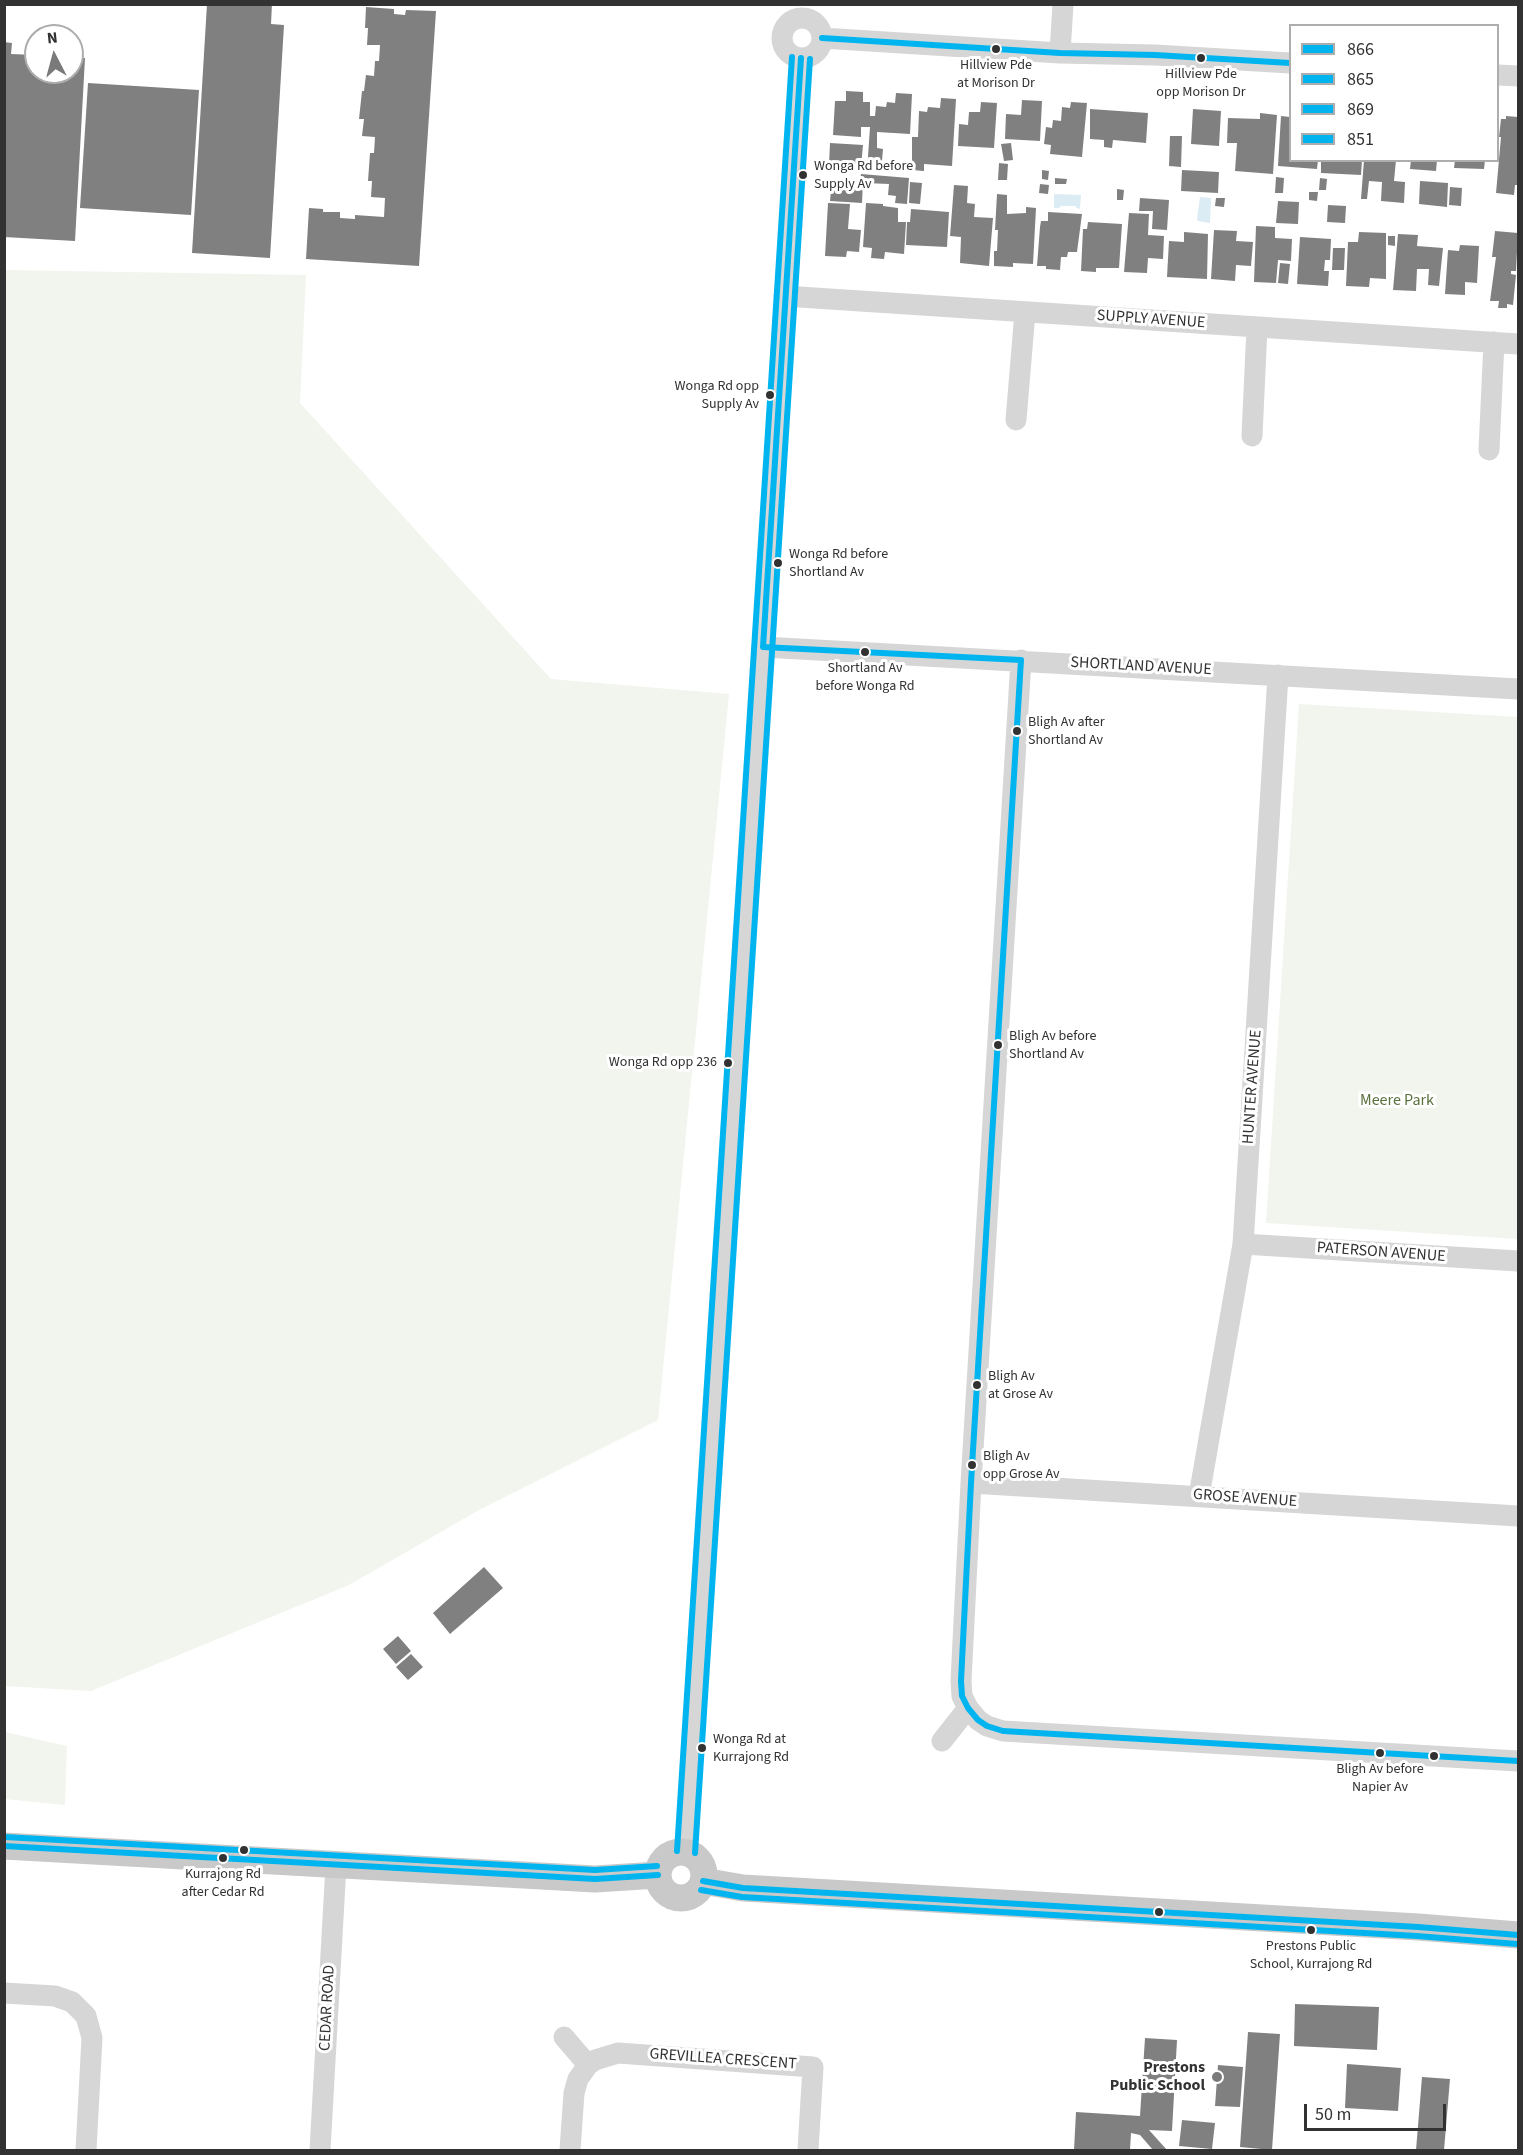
<!DOCTYPE html>
<html>
<head>
<meta charset="utf-8">
<style>
  body { margin:0 }
  #map { position:relative; width:1523px; height:2155px; overflow:hidden; background:#fff; font-family:"Source Sans 3",sans-serif }
  canvas { display:block }
  .frame { position:absolute; inset:0; border:6px solid #323232; pointer-events:none }
  .legend { position:absolute; left:1289px; top:24px; width:210px; height:138px; box-sizing:border-box; background:#fff; border:2px solid #adadad; margin:0; padding:8px 10px; list-style:none; font-size:18px; color:#323232 }
  .legend li { display:flex; align-items:center; gap:12px; height:30px }
  .legend b { width:30px; border:2px solid #adadad }
  .north { position:absolute; left:24px; top:24px; width:60px; height:60px; box-sizing:border-box; background:#fff; border:2px solid #adadad; border-radius:50%; rotate:354deg; font-size:16px; font-weight:700; line-height:24px; text-align:center; color:#323232 }
  .north::after { content:''; display:block; margin:auto; width:21px; height:27px; background:#7a7a7a; clip-path:polygon(50% 0,100% 100%,50% 72%,0 100%) }
  .scale { position:absolute; left:1304px; top:2104px; width:142px; height:27px; box-sizing:border-box; border:3px solid #323232; border-top:0; padding-left:8px; font-size:18px; line-height:21px; white-space:nowrap; color:#323232; -webkit-text-stroke:4px #fff; paint-order:stroke }
</style>
</head>
<body>
<div id="map">
<canvas width="1523" height="2155"></canvas>
<div class="frame"></div>
<ul class="legend">
<li><b style="height:8px;background:#00b5ef"></b>866</li>
<li><b style="height:8px;background:#00b5ef"></b>865</li>
<li><b style="height:8px;background:#00b5ef"></b>869</li>
<li><b style="height:8px;background:#00b5ef"></b>851</li>
</ul>
<div class="north">N</div>
<div class="scale">50 m</div>
</div>
<script>
const c = document.querySelector('canvas').getContext('2d');
c.lineJoin = 'round';
function fillPath(path, color) {
  c.fillStyle = color;
  c.fill(path, 'evenodd');
}
function poly(rows) {
  const path = new Path2D();
  for (const r of rows) {
    if (r.length === 3) {
      path.moveTo(r[0] + r[2], r[1]);
      path.arc(r[0], r[1], r[2], 0, 2 * Math.PI);
      continue;
    }
    path.moveTo(r[0], r[1]);
    for (let i = 2; i < r.length; i += 2) path.lineTo(r[i], r[i + 1]);
  }
  return path;
}
function strokePath(path, color, width, dash) {
  c.strokeStyle = color;
  c.lineWidth = width;
  c.lineCap = dash ? 'butt' : 'round';
  c.setLineDash(dash || []);
  c.stroke(path);
}
function write(font, color, halo, rows, align = 'center') {
  c.font = font + ' "Source Sans 3",sans-serif';
  c.lineWidth = 6;
  c.setLineDash([]);
  c.textBaseline = 'middle';
  c.strokeStyle = halo;
  c.fillStyle = color;
  for (const [text, x, y, turn = 0] of rows) {
    c.save();
    c.translate(x, y);
    c.rotate((+turn || 0) * Math.PI / 180);
    c.textAlign = isNaN(turn) ? turn : align;
    if (halo) c.strokeText(text, 0, 0);
    c.fillText(text, 0, 0);
    c.restore();
  }
}
const green = poly([
  [5,270,306,275,300,403,551,679,729,694,658,1420,479,1510,349,1585,91,1691,5,1686],
  [1299,704,1518,717,1518,1239,1266,1223],
  [5,1732,67,1746,65,1805,5,1799]
]);
const water = poly([
  [1054,194,1081,195,1080,209,1076,208,1076,206,1061,206,1059,208,1054,208],
  [1200,197,1211,198,1210,223,1198,221,1197,219]
]);
const building = poly([
  [207,4,272,4,271,24,284,25,270,258,192,253],
  [366,7,394,9,394,14,405,15,406,10,436,11,419,266,306,259,309,208,323,209,323,212,340,212,340,218,355,219,355,215,384,217,385,198,371,197,372,181,368,181,370,153,374,153,375,137,362,136,364,119,359,119,362,91,364,91,366,75,374,76,375,61,379,61,380,45,367,45,368,28,365,28],
  [4,42,12,43,11,54,36,55,36,72,72,72,72,57,85,58,75,241,4,237],
  [88,83,199,90,191,215,80,208],
  [846,91,863,92,863,102,870,102,870,116,875,116,876,106,886,107,887,102,895,103,896,93,912,94,910,134,877,132,877,148,883,149,881,172,867,171,870,127,861,127,861,137,833,135,835,101,846,101],
  [941,98,956,99,952,166,924,164,924,171,912,170,912,137,918,137,919,111,927,112,928,107,940,108],
  [1022,100,1042,101,1040,141,1005,139,1006,114,1021,115],
  [981,102,997,103,994,148,958,146,959,124,968,125,969,112,980,112],
  [1071,102,1087,103,1082,157,1050,154,1051,145,1044,144,1046,127,1052,128,1053,120,1061,121,1062,107,1070,108],
  [1090,109,1148,113,1146,143,1113,140,1112,148,1104,147,1104,140,1090,139],
  [1193,109,1221,111,1219,146,1191,144],
  [1260,113,1277,115,1273,174,1235,171,1237,143,1227,143,1228,118,1260,119],
  [1281,116,1290,117,1290,160,1318,160,1317,169,1278,166],
  [1506,116,1518,117,1518,185,1515,185,1514,195,1496,193,1501,137,1499,137,1501,119,1506,119],
  [1170,136,1182,136,1181,167,1169,166],
  [830,143,863,145,861,167,829,165],
  [1011,143,1013,160,1004,161,1001,144],
  [1321,160,1362,160,1361,175,1321,173],
  [1364,160,1396,160,1394,181,1405,182,1404,203,1381,201,1382,182,1369,181,1367,199,1361,199],
  [1411,160,1437,160,1436,171,1410,169],
  [1455,160,1485,160,1484,169,1454,168],
  [999,163,1008,164,1007,180,998,180],
  [1042,170,1049,171,1048,180,1042,179],
  [1182,170,1219,172,1218,193,1181,191],
  [861,174,909,178,907,204,895,203,896,196,888,195,889,184,865,183,866,180,860,180],
  [1276,177,1284,178,1283,193,1275,193],
  [1055,178,1067,179,1066,184,1055,184],
  [1320,178,1327,179,1326,190,1319,190],
  [832,179,863,181,862,203,830,201],
  [1420,181,1448,183,1447,207,1419,204],
  [910,182,922,183,920,204,909,203],
  [1040,184,1049,185,1048,194,1039,193],
  [954,185,968,186,967,203,975,204,974,217,993,218,989,266,960,263,961,237,950,236],
  [1450,187,1462,188,1461,206,1449,205],
  [1117,189,1124,190,1123,200,1117,200],
  [1309,192,1318,192,1317,201,1309,200],
  [997,194,1007,195,1007,214,1026,213,1026,207,1036,208,1033,264,1013,263,1013,267,994,266,994,251,997,251,998,230,995,230],
  [1140,198,1169,200,1167,230,1152,229,1153,211,1139,211],
  [1216,198,1225,198,1224,207,1215,206],
  [1278,201,1299,202,1298,224,1276,223],
  [828,203,850,204,848,229,861,230,859,252,847,251,846,257,825,256],
  [866,203,883,204,883,206,898,208,898,222,906,222,904,254,885,252,884,259,871,258,872,248,863,247],
  [1328,205,1346,206,1345,223,1327,222],
  [911,209,949,212,947,247,906,245,907,222,910,222],
  [1048,212,1082,214,1077,252,1068,252,1067,257,1061,257,1060,270,1046,269,1046,266,1037,266,1040,227,1041,221,1048,221],
  [1129,213,1149,214,1148,235,1164,236,1163,259,1148,258,1147,273,1124,272],
  [1088,222,1122,224,1119,268,1096,268,1096,272,1081,271,1083,229,1087,229],
  [1256,226,1275,227,1275,238,1292,239,1291,261,1278,260,1276,283,1254,282],
  [1214,230,1237,231,1236,241,1253,242,1251,266,1236,265,1235,281,1211,279],
  [1495,231,1518,233,1516,271,1511,271,1511,274,1516,275,1513,305,1507,304,1507,308,1498,308,1499,301,1490,301,1496,257,1492,257],
  [1184,232,1208,234,1207,279,1167,277,1169,241,1184,242],
  [1359,232,1386,233,1386,279,1370,278,1369,287,1346,286,1348,242,1358,242],
  [1398,234,1418,235,1417,246,1443,248,1439,286,1428,285,1429,269,1417,269,1416,291,1393,290],
  [1388,236,1395,236,1395,246,1388,245],
  [1300,237,1331,239,1330,260,1325,260,1324,271,1329,271,1328,286,1297,284],
  [1460,245,1479,246,1477,283,1465,282,1465,295,1445,294,1448,250,1459,251],
  [1333,248,1345,248,1344,270,1332,270],
  [1280,263,1290,264,1288,284,1278,283],
  [484,1567,503,1588,450,1634,433,1613],
  [398,1636,411,1651,396,1664,383,1649],
  [411,1654,423,1667,408,1680,396,1667],
  [1295,2004,1379,2007,1377,2050,1294,2046],
  [1248,2032,1280,2034,1272,2150,1240,2147],
  [1145,2038,1177,2040,1172,2131,1149,2130,1167,2150,1153,2150,1140,2135,1131,2133,1130,2150,1074,2150,1076,2112,1140,2116],
  [1347,2064,1401,2068,1398,2111,1345,2108],
  [1218,2065,1243,2067,1240,2107,1215,2106],
  [1422,2077,1450,2079,1444,2150,1416,2150],
  [1182,2120,1215,2123,1212,2149,1179,2146]
]);
const minor = poly([
  [802,38,20],
  [822,38,1060,53,1155,55,1290,63],
  [1060,53,1063,4],
  [1498,75,1518,76],
  [784,296,1518,344],
  [1016,420,1025,312],
  [1252,436,1257,327],
  [1489,450,1494,342],
  [763,647,1518,689],
  [1021,660,971,1483,961,1681,962,1696,968,1708,978,1720,987,1726,1003,1731,1518,1761],
  [1243,1244,1518,1261],
  [971,1483,1518,1516],
  [1199,1496,1243,1244,1278,675],
  [942,1741,968,1708],
  [686,1852,801,58],
  [4,1993,55,1996,72,2002,86,2016,92,2038,86,2150],
  [564,2037,588,2065],
  [320,2150,336,1865],
  [570,2150,574,2093,578,2079,588,2065,595,2060,618,2053,813,2067,808,2150]
]);
const major = poly([
  [4,1846,595,1879,658,1875],
  [681,1875,23],
  [703,1881,743,1888,1418,1927,1518,1935]
]);
const bus1 = poly([
  [822,38,1060,53,1155,55,1290,63],
  [763,647,801,58],
  [763,647,1021,660],
  [1021,660,971,1483,961,1681,962,1696,968,1708,978,1720,987,1726,1003,1731,1518,1761]
]);
const bus2 = poly([
  [695,1853,810,59],
  [701,1890,742,1897,1417,1936,1517,1944]
]);
const bus3 = poly([
  [5,1837,595,1870,657,1866],
  [677,1851,792,57]
]);
const bus4 = poly([
  [4,1846,595,1879,658,1875],
  [703,1881,743,1888,1418,1927,1518,1935]
]);
const markers = [
  [996,49,5,"#323232"],
  [1201,58,5,"#323232"],
  [803,175,5,"#323232"],
  [770,395,5,"#323232"],
  [778,563,5,"#323232"],
  [865,652,5,"#323232"],
  [1017,731,5,"#323232"],
  [998,1045,5,"#323232"],
  [728,1063,5,"#323232"],
  [977,1385,5,"#323232"],
  [972,1465,5,"#323232"],
  [702,1748,5,"#323232"],
  [1380,1753,5,"#323232"],
  [1434,1756,5,"#323232"],
  [244,1850,5,"#323232"],
  [223,1858,5,"#323232"],
  [1159,1912,5,"#323232"],
  [1311,1930,5,"#323232"],
  [1217,2077,6,"#7a7a7a"]
];
const busNames = [
  ["Hillview Pde",996,66,"center"],
  ["at Morison Dr",996,84,"center"],
  ["Hillview Pde",1201,75,"center"],
  ["opp Morison Dr",1201,93,"center"],
  ["Wonga Rd before",814,167],
  ["Supply Av",814,185],
  ["Wonga Rd opp",759,387,"right"],
  ["Supply Av",759,405,"right"],
  ["Wonga Rd before",789,555],
  ["Shortland Av",789,573],
  ["Shortland Av",865,669,"center"],
  ["before Wonga Rd",865,687,"center"],
  ["Bligh Av after",1028,723],
  ["Shortland Av",1028,741],
  ["Bligh Av before",1009,1037],
  ["Shortland Av",1009,1055],
  ["Wonga Rd opp 236",717,1063,"right"],
  ["Bligh Av",988,1377],
  ["at Grose Av",988,1395],
  ["Bligh Av",983,1457],
  ["opp Grose Av",983,1475],
  ["Wonga Rd at",713,1740],
  ["Kurrajong Rd",713,1758],
  ["Bligh Av before",1380,1770,"center"],
  ["Napier Av",1380,1788,"center"],
  ["Kurrajong Rd",223,1875,"center"],
  ["after Cedar Rd",223,1893,"center"],
  ["Prestons Public",1311,1947,"center"],
  ["School, Kurrajong Rd",1311,1965,"center"]
];
const streetNames = [
  ["SUPPLY AVENUE",1151,320,4],
  ["SHORTLAND AVENUE",1141,667,3],
  ["HUNTER AVENUE",1253,1087,-86],
  ["PATERSON AVENUE",1381,1253,4],
  ["GROSE AVENUE",1245,1499,4],
  ["CEDAR ROAD",328,2008,-87],
  ["GREVILLEA CRESCENT",723,2060,4]
];
const parkNames = [
  ["Meere Park",1397,1101]
];
const poiNames = [
  ["Prestons",1205,2068],
  ["Public School",1205,2086]
];
fillPath(green, '#f1f5ed');
fillPath(water, '#dcecf4');
fillPath(building, '#808080');
strokePath(minor, '#d6d6d6', 21);
strokePath(major, '#c9c9c9', 27);
strokePath(bus1, '#00b5ef', 6);
strokePath(bus2, '#00b5ef', 6);
strokePath(bus3, '#00b5ef', 6);
strokePath(bus4, '#00b5ef', 6);
for (const [x, y, r, color] of markers) {
  const dot = new Path2D();
  dot.arc(x, y, r, 0, 2 * Math.PI);
  c.fillStyle = color;
  c.fill(dot);
  strokePath(dot, '#fff', 2);
}
write('14px', '#323232', '#fff', busNames, 'left');
write('16px', '#323232', '#fff', streetNames);
write('16px', '#59713d', '#fff', parkNames);
write('bold 16px', '#323232', '#fff', poiNames, 'right');
</script>
</body>
</html>
